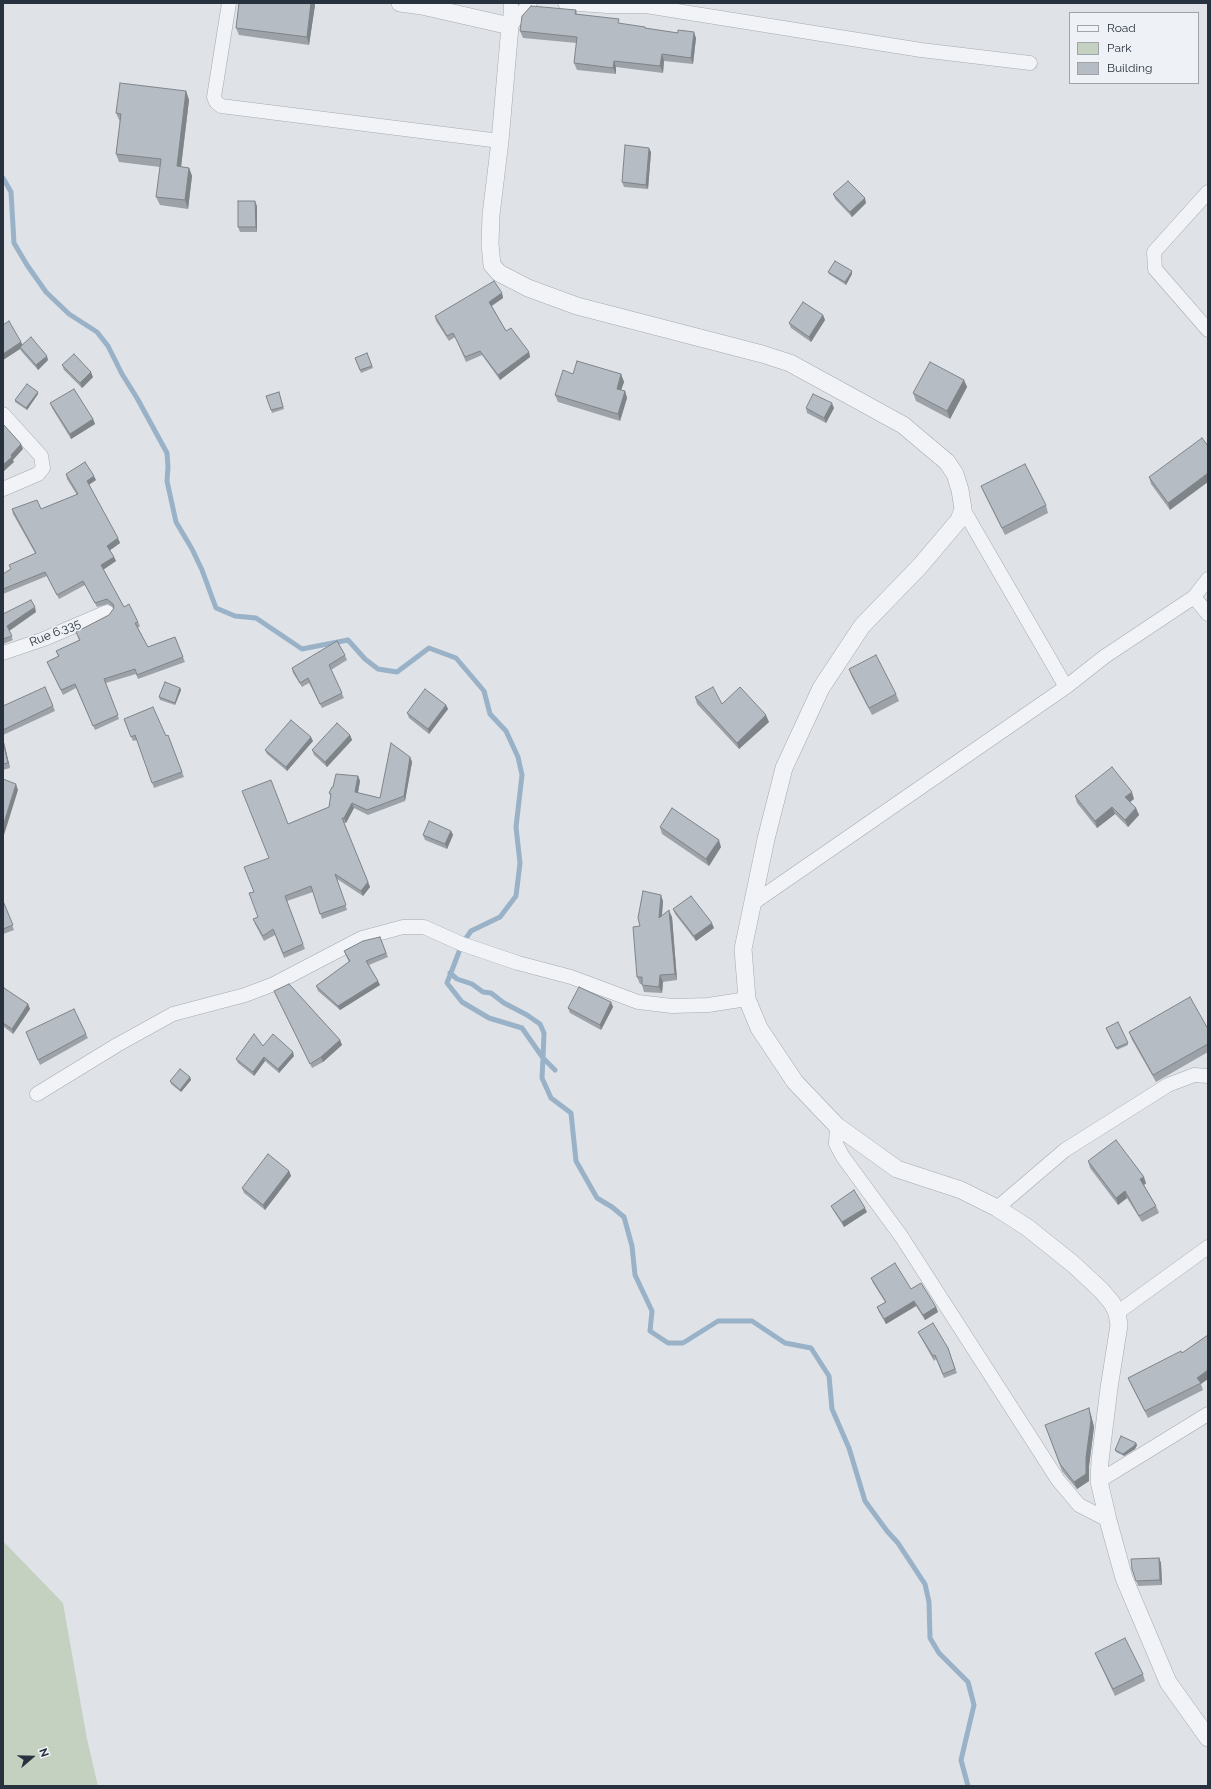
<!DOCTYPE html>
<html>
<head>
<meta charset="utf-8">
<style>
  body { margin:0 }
  #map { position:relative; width:1211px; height:1789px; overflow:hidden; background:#dfe3e8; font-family:Raleway,sans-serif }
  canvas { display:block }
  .frame { position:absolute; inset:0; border:4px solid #28313e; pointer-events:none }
  .legend { position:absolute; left:1069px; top:12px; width:130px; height:72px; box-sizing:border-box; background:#eef1f5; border:1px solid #9fa4ac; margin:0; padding:5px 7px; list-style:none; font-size:12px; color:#28313e }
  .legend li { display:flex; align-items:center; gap:8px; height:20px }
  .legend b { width:20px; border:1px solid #9fa4ac }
  .north { position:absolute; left:12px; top:1737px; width:40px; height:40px; -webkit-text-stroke:3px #eef1f5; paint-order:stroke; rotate:70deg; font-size:11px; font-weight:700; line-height:16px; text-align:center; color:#28313e }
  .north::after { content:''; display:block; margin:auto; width:14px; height:18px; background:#28313e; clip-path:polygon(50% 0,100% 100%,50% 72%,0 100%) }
</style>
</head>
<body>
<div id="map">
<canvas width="1211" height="1789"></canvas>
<div class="frame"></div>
<ul class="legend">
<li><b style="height:5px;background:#f1f3f6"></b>Road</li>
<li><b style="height:11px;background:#c5d1c0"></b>Park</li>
<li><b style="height:11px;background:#b6bcc4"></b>Building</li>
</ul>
<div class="north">N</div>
</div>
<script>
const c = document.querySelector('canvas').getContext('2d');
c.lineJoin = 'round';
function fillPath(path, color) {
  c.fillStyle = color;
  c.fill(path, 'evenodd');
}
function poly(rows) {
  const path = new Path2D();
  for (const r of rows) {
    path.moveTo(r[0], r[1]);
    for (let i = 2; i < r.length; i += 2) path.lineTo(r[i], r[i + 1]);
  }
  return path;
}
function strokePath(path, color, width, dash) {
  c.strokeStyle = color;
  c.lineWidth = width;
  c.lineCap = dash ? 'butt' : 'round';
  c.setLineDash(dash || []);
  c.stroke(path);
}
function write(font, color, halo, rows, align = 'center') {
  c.font = font + ' Raleway,sans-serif';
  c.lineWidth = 3.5;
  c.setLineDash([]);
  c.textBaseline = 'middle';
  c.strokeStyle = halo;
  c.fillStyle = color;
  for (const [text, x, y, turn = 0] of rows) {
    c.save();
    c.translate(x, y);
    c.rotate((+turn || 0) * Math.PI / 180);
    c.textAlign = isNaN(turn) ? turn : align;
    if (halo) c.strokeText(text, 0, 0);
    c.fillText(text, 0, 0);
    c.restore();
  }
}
const green = poly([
  [3,1541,63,1603,87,1739,98,1786,3,1786]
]);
const stream = poly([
  [3,178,11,192,14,243,27,265,46,292,69,314,97,332,108,346,122,374,137,398,167,453,168,467,167,481,176,522,192,549,202,570,216,608,235,616,256,618,302,649,348,640,365,659,378,669,397,672,429,648,456,658,484,691,490,714,506,731,518,757,522,775,516,827,520,863,516,896,500,917,471,931,462,944,447,983,462,1002,489,1018,522,1028,543,1058,542,1078,551,1098,571,1113,576,1161,597,1198,612,1207,624,1217,632,1246,635,1275,652,1311,650,1331,668,1343,683,1343,718,1321,752,1321,785,1343,811,1348,829,1376,832,1409,849,1448,865,1501,887,1531,898,1543,925,1584,929,1602,930,1638,939,1653,968,1682,974,1705,961,1760,968,1786],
  [450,973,457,979,472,984,483,992,491,993,504,1003,527,1015,540,1024,544,1033,543,1058,555,1070]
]);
const minor = poly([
  [229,3,214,97,216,102,221,106,500,141],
  [565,3,607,6,646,6,647,3],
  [646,6,921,50,1030,63],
  [510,26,530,3],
  [510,26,511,3],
  [1208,192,1154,252,1155,269,1208,330],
  [3,414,41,456,43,468,38,474,3,489],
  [963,509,1066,687,1104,657,1194,597],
  [1208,579,1194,597,1208,614],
  [3,653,44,639,107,612],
  [753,903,1066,687],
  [37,1094,117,1045,173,1014,245,995,274,984,362,938,403,927,424,927,462,944,518,963,571,977,638,1002,672,1006,708,1005,747,999],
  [837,1126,836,1144,843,1157,901,1236,1058,1480,1079,1505,1108,1520],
  [997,1208,1065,1150,1168,1085,1194,1075,1208,1076],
  [1117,1313,1208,1247],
  [1099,1481,1208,1414]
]);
const tertiary = poly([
  [400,3,422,6,510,26,500,141,491,215,490,244,492,265,499,273,528,288,577,306,762,354,790,363,903,425,947,462,955,474,960,490,963,509,959,520,920,566,862,626,821,688,784,768,766,839,743,949,747,999,759,1028,795,1082,837,1126,897,1169,961,1190,997,1208,1028,1228,1073,1264,1101,1290,1112,1303,1117,1313,1119,1325,1109,1388,1100,1461,1099,1481,1108,1520,1124,1578,1168,1682,1208,1738]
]);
const wall = poly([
  [239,3,314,3,315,5,309,45,239,35,236,28],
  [576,10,577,14,621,24,696,38,693,64,664,61,663,73,616,67,616,74,577,70,574,63,577,43,523,38,520,31],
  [186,91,189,100,181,167,189,168,192,176,188,209,160,205,156,197,160,167,119,162,116,154,120,122,116,113],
  [651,152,648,189,624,187,622,182],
  [833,194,866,203,852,217,835,199],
  [257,206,257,232,240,232,238,227],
  [852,271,852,274,846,285,829,274,828,272],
  [502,293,503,298,492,306,506,331,529,352,530,357,500,380,482,355,466,362,455,337,449,341,436,321,435,316],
  [823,315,825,320,811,342,791,328,789,323],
  [3,325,21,342,23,345,48,360,38,370,22,352,20,349,3,360],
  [367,353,373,368,361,373,355,358],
  [62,365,93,377,82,388,64,370],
  [573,374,621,374,624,382,621,390,625,391,627,398,620,421,558,402,555,395],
  [964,380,967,387,950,419,916,401,913,393],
  [38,392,38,394,27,410,15,402,15,400],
  [279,392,284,409,272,413,266,396],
  [50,403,93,419,95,424,71,439,52,408],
  [806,408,834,408,826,423,807,413],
  [1208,446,1170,510,1151,484,1149,477],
  [66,474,96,480,89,485,120,543,110,550,116,561,103,569,124,607,138,622,140,626,138,628,148,647,175,637,185,662,138,679,136,674,106,683,119,719,95,730,76,688,63,695,47,662,58,656,56,651,79,640,76,632,109,615,114,608,108,604,97,607,85,585,59,599,47,576,3,594,3,574,35,553,13,514,12,509,41,509,77,495,67,479],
  [981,486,1046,505,1048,513,1005,535,984,493],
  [36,612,9,631,13,640,3,644,3,614],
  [345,655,347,660,331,670,344,698,322,708,309,683,302,687,293,673,292,668],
  [849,669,896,694,899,701,872,715,852,677],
  [180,688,181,690,175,705,160,700,159,697],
  [695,697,722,704,769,722,739,749,697,704],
  [446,705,448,709,429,734,409,718,407,713],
  [3,706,53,706,55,711,3,735],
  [124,719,166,736,168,735,184,777,154,788,137,740,133,741],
  [350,735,352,740,327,767,314,755,312,750],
  [3,738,10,768,3,770],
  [313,741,287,771,267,754,265,750],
  [410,757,412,762,405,801,368,815,354,808,346,823,344,823,370,887,363,896,337,879,347,910,322,919,313,892,287,901,305,949,284,958,275,935,264,941,255,924,253,919,258,917,254,892,269,858,288,824,329,807,331,797,329,793,333,787,358,776,360,781,358,793,380,798],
  [1075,796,1134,799,1130,802,1136,808,1139,815,1128,827,1115,814,1097,828,1077,803],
  [660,827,721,847,709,866,662,834],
  [451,831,453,835,447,849,425,840,423,835],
  [3,901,14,930,3,934],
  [663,901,662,916,672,917,677,980,663,982,662,993,644,992,642,985,642,984,640,984,637,977,640,926],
  [673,909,714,928,696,941,675,914],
  [380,937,388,957,369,965,380,985,340,1010,318,991,316,986,349,962,346,956,344,951],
  [3,990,28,1004,30,1009,13,1034,3,1026],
  [274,991,340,1040,342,1045,323,1062,312,1068],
  [611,1002,613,1007,601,1030,570,1013,568,1008],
  [1118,1022,1128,1045,1117,1050,1107,1030],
  [1208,1029,1208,1052,1156,1082,1132,1040,1129,1032],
  [26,1032,86,1034,88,1038,40,1065],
  [263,1046,294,1056,279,1073,265,1061,254,1076,238,1063,236,1059],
  [190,1077,191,1080,181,1092,171,1084,170,1081],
  [1088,1161,1146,1183,1144,1185,1156,1206,1159,1213,1142,1222,1127,1198,1118,1205,1090,1168],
  [289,1171,291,1176,265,1210,244,1193,242,1188],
  [831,1206,867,1212,844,1227,833,1210],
  [871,1278,911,1289,936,1307,938,1312,925,1320,916,1306,886,1324,879,1312,877,1307,885,1302,873,1283],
  [918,1332,948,1348,957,1373,944,1378,936,1359,934,1361,920,1336],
  [1208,1335,1201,1384,1203,1390,1148,1418,1131,1385,1128,1378,1182,1353],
  [1091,1415,1094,1427,1089,1466,1089,1481,1077,1489,1062,1471,1045,1425],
  [1136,1443,1137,1445,1135,1449,1124,1456,1116,1452,1115,1450],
  [1159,1558,1161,1563,1162,1585,1138,1586,1132,1569],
  [1095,1653,1143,1674,1145,1681,1115,1696,1098,1660]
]);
const shadedWall = poly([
  [311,3,314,3,315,5,309,45,307,37],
  [694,32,696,38,693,64,691,58],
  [662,54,664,61,663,73,660,66],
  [614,61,616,67,616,74,613,68],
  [186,91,189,100,180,175,177,166],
  [649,148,651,152,648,189,646,185],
  [189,168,192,176,188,209,185,200],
  [865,198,866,203,852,217,850,212],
  [255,201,257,206,257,232,256,227],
  [852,271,852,274,846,285,845,282],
  [502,293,503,298,491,306,489,302],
  [823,315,825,320,811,342,809,337],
  [21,342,23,347,20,347,20,349,3,360,3,354],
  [529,352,530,357,500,380,498,375],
  [47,356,48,360,38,370,36,365],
  [91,372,93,377,82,388,80,383],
  [621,374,624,382,619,396,617,389],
  [964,380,967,387,950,419,947,411],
  [625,391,627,398,620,421,618,414],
  [38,392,38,394,27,410,26,408],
  [832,403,834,408,826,423,824,418],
  [93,419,95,424,71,439,70,434],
  [21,444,23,449,13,460,14,462,3,472,3,465,11,455],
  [1208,473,1208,482,1170,510,1168,503],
  [94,476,96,480,88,485,87,481],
  [118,538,120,543,109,551,107,546],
  [114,557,116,561,103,570,101,565],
  [35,607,36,612,9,631,7,626],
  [180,688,181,690,175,705,175,703],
  [446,705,448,709,429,734,428,729],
  [766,715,769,722,739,749,737,743],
  [350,735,352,740,327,767,325,762],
  [311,737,313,741,287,771,286,767],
  [3,738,10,768,8,763,3,741],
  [410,757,412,762,405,801,404,796],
  [358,776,360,781,357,797,355,792],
  [16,784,18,790,4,835,3,832,3,826],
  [1132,792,1134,799,1127,804,1125,797],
  [352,803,354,808,346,823,344,818],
  [1112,807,1115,814,1097,828,1095,821],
  [1136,808,1139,815,1128,827,1125,820],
  [451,831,453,835,447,849,445,844],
  [719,840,721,847,709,866,706,859],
  [368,882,370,887,363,896,361,891],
  [661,895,663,901,661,925,659,918],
  [669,910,672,917,677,980,675,974],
  [712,923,714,928,696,941,694,936],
  [660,975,663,982,662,993,659,987],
  [378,981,380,985,340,1010,338,1006],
  [611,1002,613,1007,601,1030,600,1025],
  [28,1004,30,1009,13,1034,12,1029],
  [340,1040,342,1045,323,1062,321,1057],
  [293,1052,294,1056,279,1073,278,1069],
  [264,1057,265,1061,254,1076,253,1072],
  [190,1077,191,1080,181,1092,180,1090],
  [289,1171,291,1176,265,1210,263,1205],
  [1144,1177,1146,1183,1143,1186,1140,1179],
  [1125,1191,1127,1198,1118,1205,1116,1198],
  [865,1208,867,1212,844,1227,842,1222],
  [914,1301,916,1306,886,1324,884,1319],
  [936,1307,938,1312,925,1320,923,1315],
  [1208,1370,1208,1379,1201,1384,1197,1378],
  [1089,1408,1091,1415,1094,1427,1089,1466,1089,1481,1077,1489,1074,1482,1086,1458],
  [1136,1443,1137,1445,1135,1449,1124,1456,1123,1454],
  [1159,1558,1161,1563,1162,1585,1160,1580]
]);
const building = poly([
  [239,3,311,3,307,37,236,28,239,3],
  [531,6,576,10,575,14,619,19,618,23,645,27,645,28,678,33,678,30,694,32,691,58,662,54,660,66,614,61,613,68,574,63,577,37,520,31,522,16,531,6],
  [120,83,186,91,177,166,189,168,185,200,156,197,161,159,116,154,121,114,116,113,120,83],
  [625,145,649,148,646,185,622,182,625,145],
  [848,181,865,198,850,212,833,194,848,181],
  [238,201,255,201,256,227,238,227,238,201],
  [835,261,852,271,845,282,828,272,835,261],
  [494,281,502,293,489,302,506,331,511,328,529,352,498,375,480,351,465,357,453,333,447,336,435,316,494,281],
  [803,302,823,315,809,337,789,323,803,302],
  [9,321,21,342,3,354,3,325,9,321],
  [31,337,47,356,36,365,20,347,31,337],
  [367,353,372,366,360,370,355,358,367,353],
  [74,354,91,372,80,383,62,365,74,354],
  [577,361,621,374,617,389,625,391,618,414,555,395,563,370,573,374,577,361],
  [930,362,964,380,947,411,913,393,930,362],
  [27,384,38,392,26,408,15,400,27,384],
  [74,389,93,419,70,434,50,403,74,389],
  [279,392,283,407,271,410,266,396,279,392],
  [813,394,832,403,824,418,806,408,813,394],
  [3,424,21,444,11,455,12,457,3,465,3,424],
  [1202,438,1208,446,1208,473,1168,503,1149,477,1202,438],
  [85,462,94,476,87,481,118,538,107,546,114,557,101,565,124,607,129,604,138,622,135,623,148,647,175,637,183,657,137,675,135,669,104,679,118,715,93,726,75,684,61,690,47,662,59,656,56,651,80,640,76,632,109,615,114,608,113,604,107,599,95,603,83,581,57,595,45,572,3,589,3,574,11,569,9,565,36,553,12,509,37,500,41,509,78,494,66,474,85,462],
  [1025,464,1046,505,1002,528,981,486,1025,464],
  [31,600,35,607,7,626,12,636,3,639,3,614,31,600],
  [337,641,345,655,329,665,342,693,320,704,308,678,300,683,292,668,337,641],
  [876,655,896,694,869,708,849,669,876,655],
  [165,682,180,688,175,703,159,697,165,682],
  [45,687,53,706,3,730,3,706,45,687],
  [713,687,722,704,740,687,766,715,737,743,695,697,713,687],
  [425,689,446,705,428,729,407,713,425,689],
  [153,707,166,736,168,735,182,772,152,783,135,735,131,737,124,719,153,707],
  [291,720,311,737,286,767,265,750,291,720],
  [337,723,350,735,325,762,312,750,337,723],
  [3,741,8,763,3,764,3,741],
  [391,743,410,757,404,796,367,810,352,803,344,818,342,818,368,882,361,891,335,874,346,905,320,914,311,886,285,896,303,944,283,953,273,929,263,936,253,919,258,917,249,893,254,892,244,867,269,858,242,791,271,780,288,824,329,807,331,794,329,793,332,787,333,787,336,774,358,776,355,792,380,798,391,743],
  [1112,767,1132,792,1125,797,1136,808,1125,820,1112,807,1095,821,1075,796,1112,767],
  [3,779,16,784,3,826,3,779],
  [672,808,719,840,706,859,660,827,672,808],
  [429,821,451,831,445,844,423,835,429,821],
  [643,891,661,895,659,918,669,910,675,974,660,975,659,987,642,985,642,977,637,977,633,927,640,926,638,918,643,891],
  [691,896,712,923,694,936,673,909,691,896],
  [3,901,13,925,3,929,3,901],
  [380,937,386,953,366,961,378,981,338,1006,316,986,350,961,344,951,363,941,380,937],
  [289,984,340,1040,321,1057,310,1064,274,991,289,984],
  [579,987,611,1002,600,1025,568,1008,579,987],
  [4,988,28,1004,12,1029,3,1023,3,990,4,988],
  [1190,997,1208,1029,1208,1044,1153,1075,1129,1032,1190,997],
  [74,1009,86,1034,38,1060,26,1032,74,1009],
  [1118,1022,1128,1043,1116,1048,1106,1028,1118,1022],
  [254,1034,263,1046,273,1034,293,1052,278,1069,264,1057,253,1072,236,1059,254,1034],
  [180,1069,190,1077,180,1090,170,1081,180,1069],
  [1116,1140,1144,1177,1140,1179,1156,1206,1139,1216,1125,1191,1116,1198,1088,1161,1116,1140],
  [268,1154,289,1171,263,1205,242,1188,268,1154],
  [854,1190,865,1208,842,1222,831,1206,854,1190],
  [895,1263,911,1289,921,1283,936,1307,923,1315,914,1301,884,1319,877,1307,886,1302,871,1278,895,1263],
  [933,1323,948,1348,955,1369,943,1374,935,1355,933,1356,918,1332,933,1323],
  [1208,1335,1208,1370,1197,1378,1201,1383,1145,1411,1128,1378,1181,1351,1182,1353,1208,1335],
  [1089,1408,1091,1420,1086,1458,1086,1474,1074,1482,1060,1464,1045,1425,1089,1408],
  [1121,1436,1136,1443,1134,1446,1123,1454,1115,1450,1121,1436],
  [1159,1558,1160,1580,1136,1581,1132,1569,1131,1559,1159,1558],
  [1125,1638,1143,1674,1113,1689,1095,1653,1125,1638]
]);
const streetNames = [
  ["Rue 6.335",55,633,-22]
];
fillPath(green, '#c5d1c0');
strokePath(stream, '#9ab2c7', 5);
strokePath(minor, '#a4aab2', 15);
strokePath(tertiary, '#a4aab2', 18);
strokePath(minor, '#f1f3f6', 14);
strokePath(tertiary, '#f1f3f6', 17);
fillPath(wall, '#9da2a9');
fillPath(shadedWall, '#7f8489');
fillPath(building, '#b6bcc4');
strokePath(building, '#7f8489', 1);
write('12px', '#28313e', '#eef1f5', streetNames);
</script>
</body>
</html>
